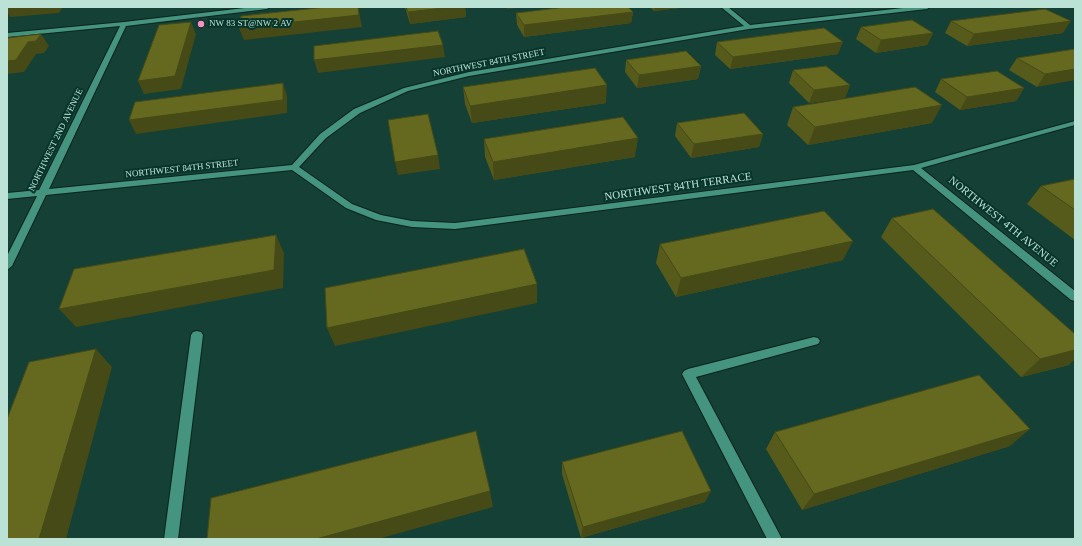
<!DOCTYPE html>
<html>
<head>
<meta charset="utf-8">
<style>
  body { margin:0 }
  #map { position:relative; width:1082px; height:546px; overflow:hidden; background:#144035; font-family:"Times New Roman",serif }
  canvas { display:block }
  .frame { position:absolute; inset:0; border:8px solid #bce2d5; pointer-events:none }
</style>
</head>
<body>
<div id="map">
<canvas width="1082" height="546"></canvas>
<div class="frame"></div>
</div>
<script>
const c = document.querySelector('canvas').getContext('2d');
c.lineJoin = 'round';
function poly(rows) {
  const path = new Path2D();
  for (const r of rows) {
    path.moveTo(r[0], r[1]);
    for (let i = 2; i < r.length; i += 2) path.lineTo(r[i], r[i + 1]);
  }
  return path;
}
function strokePath(path, color, width, dash) {
  c.strokeStyle = color;
  c.lineWidth = width;
  c.lineCap = dash ? 'butt' : 'round';
  c.setLineDash(dash || []);
  c.stroke(path);
}
function fillPath(path, color) {
  c.fillStyle = color;
  c.fill(path, 'evenodd');
}
function write(font, color, halo, rows, align = 'center') {
  c.font = font + ' "Times New Roman",serif';
  c.lineWidth = 4;
  c.setLineDash([]);
  c.textBaseline = 'middle';
  c.strokeStyle = halo;
  c.fillStyle = color;
  for (const [text, x, y, turn = 0] of rows) {
    c.save();
    c.translate(x, y);
    c.rotate((+turn || 0) * Math.PI / 180);
    c.textAlign = isNaN(turn) ? turn : align;
    if (halo) c.strokeText(text, 0, 0);
    c.fillText(text, 0, 0);
    c.restore();
  }
}
const lane = poly([
  [197,331,201,332,203,335,178,539,164,539,191,335,193,332,197,331],
  [814,337,818,338,820,341,818,344,696,377,782,539,767,539,682,374,684,371,688,369,814,337]
]);
const street = poly([
  [253,7,270,7,267,9,126,26,49,189,292,165,320,134,354,109,404,88,469,72,744,26,721,7,728,7,750,25,912,7,930,7,927,9,749,29,469,76,408,91,360,113,326,138,299,167,352,204,381,215,412,221,455,223,914,165,1075,121,1075,125,921,168,1075,291,1075,301,1071,300,913,170,455,229,412,227,376,220,346,208,292,170,46,195,12,266,7,270,7,256,37,196,7,199,7,193,39,190,120,26,7,37,7,33,124,22,253,7]
]);
const wall = poly([
  [405,7,465,7,466,17,410,24],
  [650,7,679,7,679,8,654,11],
  [633,12,631,23,524,37,517,25,516,13],
  [951,21,1063,33,967,46,945,33],
  [861,27,933,33,927,45,876,53,856,39],
  [717,42,838,54,730,69,715,55],
  [1075,49,1037,87,1009,70,1017,58],
  [626,60,701,66,698,79,637,88,625,72],
  [793,70,850,85,845,98,809,103,789,83],
  [941,79,1024,88,1016,101,960,110,935,92],
  [463,87,606,103,472,123,465,104],
  [793,107,932,123,808,145,787,125],
  [677,123,763,134,759,147,691,158,675,136],
  [484,139,635,157,494,180,485,157],
  [1075,179,1075,240,1027,204,1041,186],
  [892,218,1069,365,1021,377,881,237],
  [660,244,843,260,676,297,656,263],
  [775,432,1010,446,802,510,766,449],
  [562,462,705,502,581,538,562,474]
]);
const shadedWall = poly([
  [7,7,63,7,59,13,10,17,7,12],
  [358,7,362,27,244,40,239,28],
  [452,7,465,7,466,17,410,24,408,12],
  [507,7,525,7,507,9],
  [655,7,679,7,679,8,654,11],
  [633,12,631,23,524,37,524,25],
  [1071,21,1063,33,967,46,974,34],
  [191,22,196,34,181,89,144,94,138,81],
  [933,33,927,45,876,53,881,40],
  [41,34,49,46,44,53,36,54,24,72,7,74,7,61,28,42],
  [843,42,838,54,730,69,733,57],
  [443,45,445,57,318,73,314,60],
  [701,66,698,79,637,88,639,75],
  [1075,69,1075,80,1037,87,1045,74],
  [283,83,287,96,287,113,136,134,129,120],
  [607,85,606,103,472,123,470,106],
  [850,85,845,98,809,103,814,90],
  [1024,88,1016,101,960,110,967,97],
  [942,105,932,123,808,145,815,127],
  [763,134,759,147,691,158,694,144],
  [638,138,635,157,494,180,493,162],
  [438,155,440,169,398,175,395,162],
  [276,235,284,253,283,288,76,327,59,309],
  [853,241,843,260,676,297,681,278],
  [537,284,537,303,335,346,327,328],
  [96,349,112,367,66,539,39,539],
  [1075,350,1075,359,1069,365,1021,377,1040,359],
  [1030,429,1010,446,802,510,814,494],
  [490,491,493,507,378,539,316,539],
  [711,491,705,502,581,538,583,527]
]);
const building = poly([
  [327,7,358,7,359,15,239,28,241,16,327,7],
  [406,7,452,7,408,12,406,7],
  [566,7,628,7,633,12,524,25,516,13,566,7],
  [1045,9,1071,21,974,34,951,21,1045,9],
  [912,20,933,33,881,40,861,27,912,20],
  [191,22,175,76,138,81,159,25,191,22],
  [824,28,843,42,733,57,717,42,824,28],
  [438,31,443,45,314,60,314,46,438,31],
  [41,34,36,41,28,42,16,60,7,61,7,38,41,34],
  [1075,49,1075,69,1045,74,1017,58,1075,49],
  [686,51,701,66,639,75,626,60,686,51],
  [826,66,850,85,814,90,793,70,826,66],
  [595,68,607,85,470,106,463,87,595,68],
  [997,71,1024,88,967,97,941,79,997,71],
  [283,83,283,100,129,120,135,102,283,83],
  [915,87,942,105,815,127,793,107,915,87],
  [744,113,763,134,694,144,677,123,744,113],
  [428,114,438,155,395,162,388,120,428,114],
  [623,117,638,138,493,162,484,139,623,117],
  [1075,179,1075,210,1041,186,1075,179],
  [933,209,1075,334,1075,350,1040,359,892,218,933,209],
  [824,211,853,241,681,278,660,244,824,211],
  [276,235,274,270,59,309,74,269,276,235],
  [524,249,537,284,327,328,325,288,524,249],
  [96,349,39,539,7,539,7,419,29,362,96,349],
  [979,375,1030,429,814,494,775,432,979,375],
  [476,431,490,491,316,539,207,539,211,498,476,431],
  [682,431,711,491,583,527,562,462,682,431]
]);
const markers = [
  [201,24,4,"#fd8ebf"]
];
const farPoinames = [
  ["NW 83 ST@NW 2 AV",209,24]
];
const farStreetnames = [
  ["NORTHWEST 84TH STREET",489,63,-11],
  ["NORTHWEST 2ND AVENUE",56,140,-64],
  ["NORTHWEST 84TH STREET",182,169,-6]
];
const streetNames = [
  ["NORTHWEST 84TH TERRACE",678,187,-8],
  ["NORTHWEST 4TH AVENUE",1003,222,39]
];
strokePath(lane, '#0a241d', 2);
strokePath(street, '#0a241d', 2);
fillPath(lane, '#44947f');
fillPath(street, '#44947f');
fillPath(wall, '#565a1b');
fillPath(shadedWall, '#464a16');
fillPath(building, '#64691f');
strokePath(building, '#464a16', 1);
for (const [x, y, r, color] of markers) {
  const dot = new Path2D();
  dot.arc(x, y, r, 0, 2 * Math.PI);
  c.fillStyle = color;
  c.fill(dot);
  strokePath(dot, '#07352b', 1.5);
}
write('9px', '#bce2d5', '#07352b', farPoinames, 'left');
write('9px', '#bce2d5', '#07352b', farStreetnames);
write('11px', '#bce2d5', '#07352b', streetNames);
</script>
</body>
</html>
